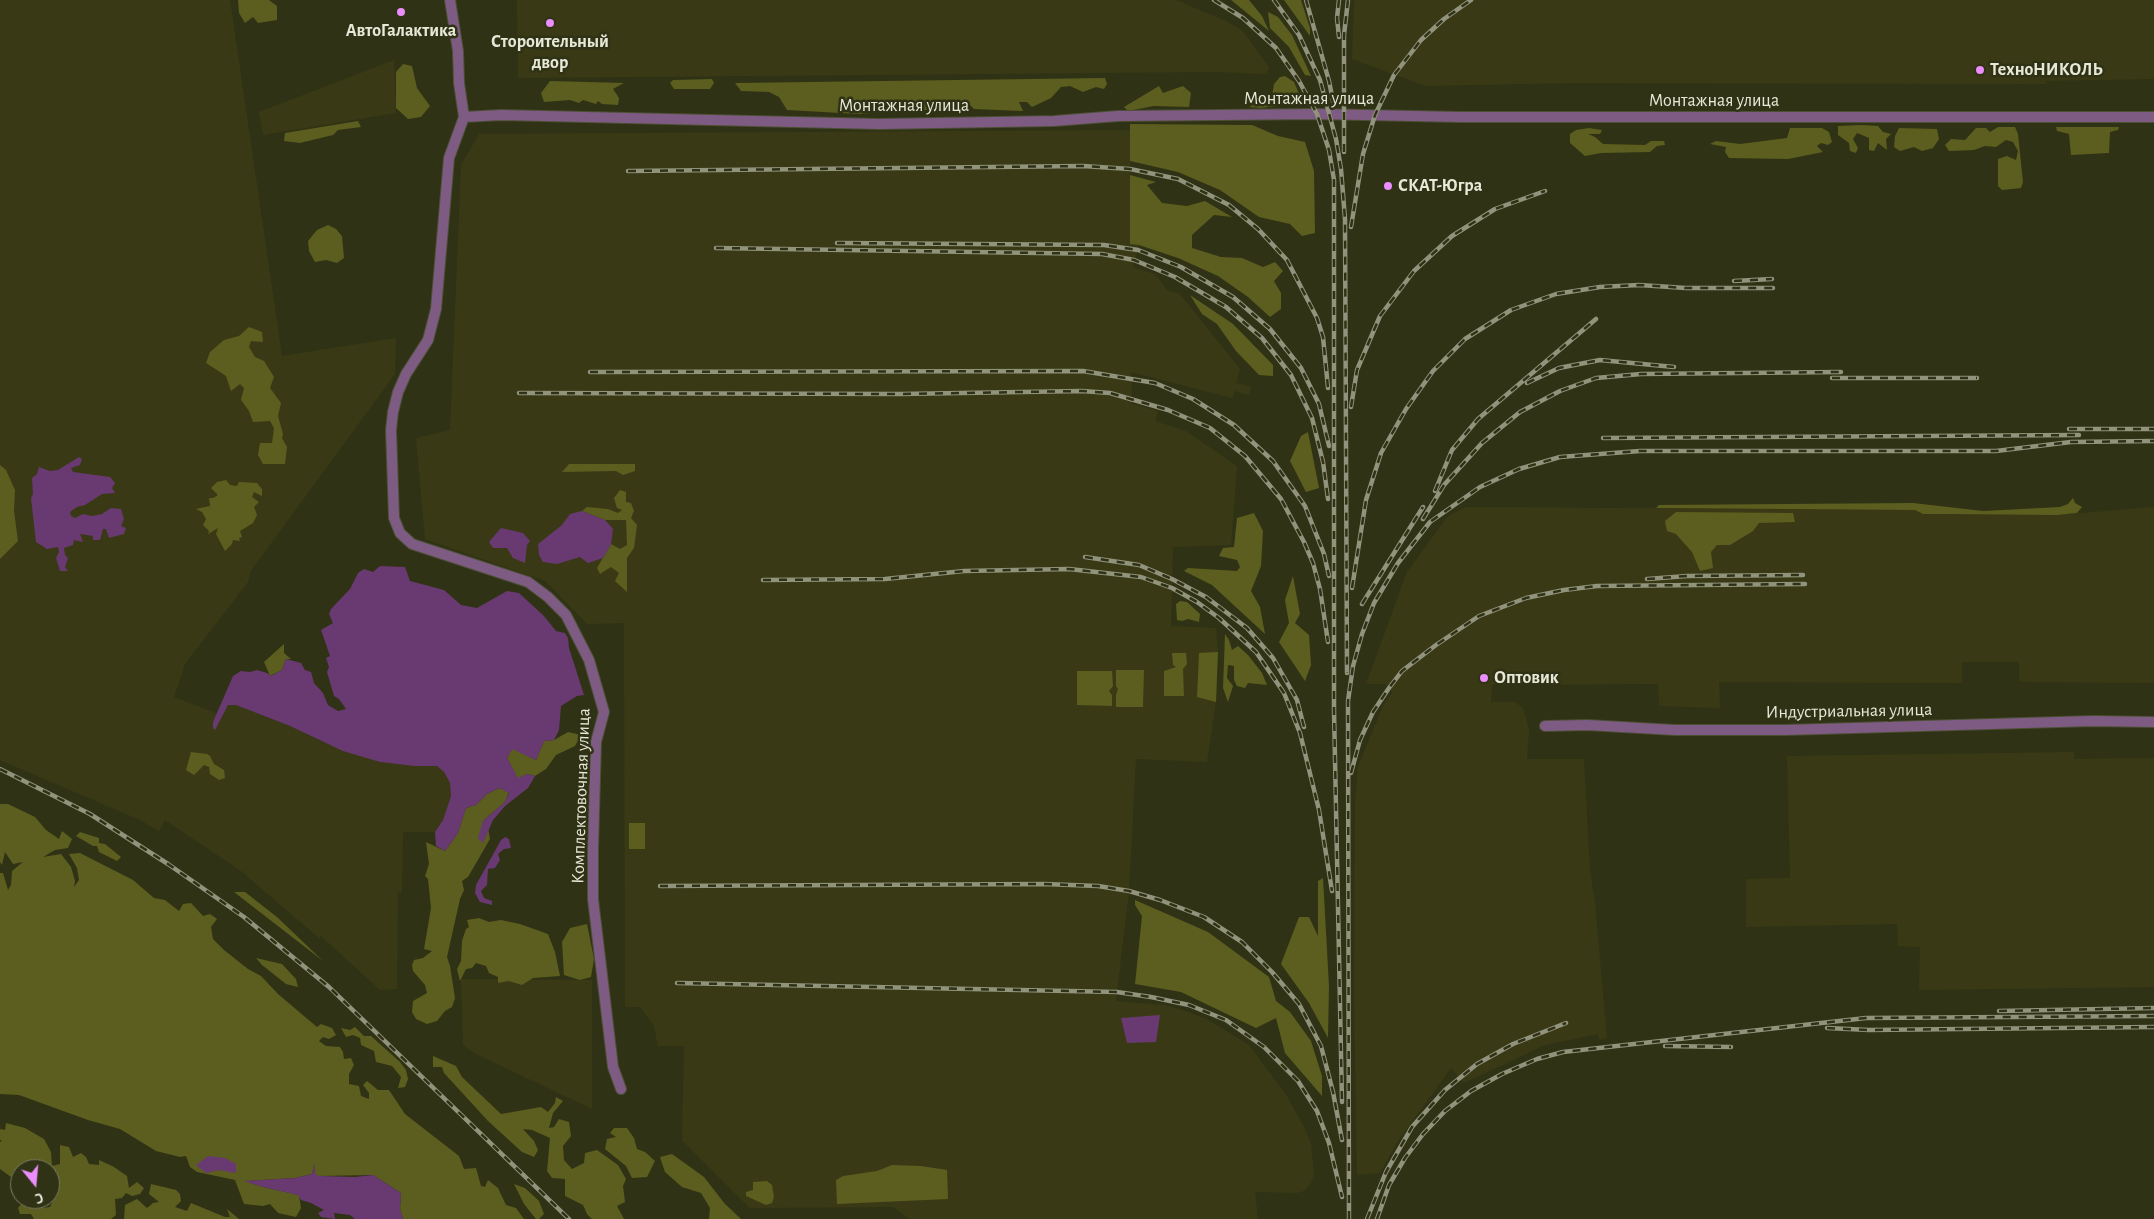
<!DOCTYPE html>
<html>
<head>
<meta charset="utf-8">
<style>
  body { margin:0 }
  #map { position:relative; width:2154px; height:1219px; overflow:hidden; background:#303215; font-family:"Alegreya Sans",sans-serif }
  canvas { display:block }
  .north { position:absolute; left:10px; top:1159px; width:50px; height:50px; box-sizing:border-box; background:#303215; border:1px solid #797b63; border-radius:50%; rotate:163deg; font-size:14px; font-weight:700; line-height:20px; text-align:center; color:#e7e8d7 }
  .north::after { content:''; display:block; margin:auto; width:18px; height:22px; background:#eb8dfb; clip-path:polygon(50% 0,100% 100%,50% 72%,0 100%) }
</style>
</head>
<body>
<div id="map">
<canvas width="2154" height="1219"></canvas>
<div class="north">С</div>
</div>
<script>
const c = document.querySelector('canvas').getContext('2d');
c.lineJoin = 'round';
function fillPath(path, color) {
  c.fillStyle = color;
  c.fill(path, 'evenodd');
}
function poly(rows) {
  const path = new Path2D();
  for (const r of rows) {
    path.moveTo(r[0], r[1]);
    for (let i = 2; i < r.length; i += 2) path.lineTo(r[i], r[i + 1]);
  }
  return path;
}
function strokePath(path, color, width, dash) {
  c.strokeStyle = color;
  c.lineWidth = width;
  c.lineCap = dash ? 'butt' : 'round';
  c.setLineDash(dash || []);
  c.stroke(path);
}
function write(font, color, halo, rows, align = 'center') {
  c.font = font + ' "Alegreya Sans",sans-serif';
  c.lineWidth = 5;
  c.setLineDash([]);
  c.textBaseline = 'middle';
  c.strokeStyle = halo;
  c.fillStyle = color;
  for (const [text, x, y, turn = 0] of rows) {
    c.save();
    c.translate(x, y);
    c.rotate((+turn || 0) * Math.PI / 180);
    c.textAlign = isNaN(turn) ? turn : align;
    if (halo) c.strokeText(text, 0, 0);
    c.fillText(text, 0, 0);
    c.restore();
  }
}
const built = poly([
  [0,0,230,0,282,356,396,338,395,374,250,572,248,582,185,664,174,697,218,714,213,722,228,705,236,705,290,726,321,741,380,762,414,766,437,766,444,772,450,783,451,796,443,820,435,832,403,832,402,892,398,893,397,989,380,990,321,936,319,938,241,871,165,820,159,831,140,820,0,760],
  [517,0,1176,0,1228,22,1243,31,1269,67,1267,74,1216,72,518,78],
  [1354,0,2154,0,2154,79,2046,81,2046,84,1571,83,1426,86,1352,59],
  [394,60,396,113,263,135,259,112],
  [1130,130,1130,239,1131,244,1139,245,1133,267,1155,274,1167,290,1180,294,1240,369,1236,383,1251,387,1249,395,1235,391,1232,398,1131,372,1132,404,1158,411,1155,421,1186,431,1237,466,1231,545,1173,547,1171,626,1216,628,1218,652,1216,702,1207,762,1136,759,1129,891,1116,1001,1165,1005,1185,1011,1205,1018,1249,1045,1287,1096,1304,1127,1311,1143,1314,1175,1311,1183,1304,1191,1297,1193,1255,1192,1258,1219,909,1219,893,1207,750,1208,682,1140,684,1046,658,1046,654,1026,640,1007,625,1007,624,623,587,624,545,581,425,539,416,438,450,430,461,165,479,134],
  [1466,507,1916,510,1923,514,1956,515,2057,515,2154,507,2154,683,2028,682,2019,681,2019,662,1962,662,1962,683,1719,682,1720,708,1659,706,1658,684,1492,685,1491,702,1515,702,1523,708,1529,730,1527,759,1584,759,1590,870,1595,903,1607,1038,1599,1040,1598,1034,1545,1045,1464,1083,1451,1068,1398,1141,1380,1173,1357,1175,1354,995,1355,805,1358,766,1384,704,1393,692,1385,684,1366,684,1407,572,1448,516],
  [2074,752,2074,759,2154,758,2154,987,1919,990,1920,947,1898,946,1897,924,1746,927,1746,879,1790,878,1787,756],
  [461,979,592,980,592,1109,474,1053,463,1045]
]);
const forest = poly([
  [238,0,269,0,277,6,277,20,258,23,253,17,245,23,239,13],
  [1231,0,1249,0,1262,16,1269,31],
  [1284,0,1301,0,1310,28,1310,36],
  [1268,12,1278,17,1292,35,1311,76,1305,75,1289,47,1270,28],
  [403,64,412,66,417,88,430,106,421,117,408,119,396,108,396,72],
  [1285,76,1294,82,1300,96,1294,104,1261,108,1249,107,1272,96,1274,84,1280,77],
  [1105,78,1107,84,1104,89,1096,87,1083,92,1070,86,1061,87,1051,98,1032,107,1027,102,1019,102,1023,111,974,109,967,102,960,103,950,110,915,110,858,114,787,110,779,97,769,92,741,91,735,83],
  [712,79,714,83,710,89,674,89,670,83,673,80],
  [550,81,624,83,613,89,619,98,618,105,602,104,598,101,596,104,583,100,579,103,570,100,544,102,541,93],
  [1159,86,1163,93,1183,86,1191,93,1189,107,1154,106,1128,111,1124,107],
  [358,121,361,127,338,130,333,135,300,143,284,141,285,133],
  [1130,124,1252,125,1278,136,1305,142,1314,171,1315,233,1302,236,1290,224,1259,217,1220,190,1178,172,1130,161],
  [1862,125,1878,126,1883,132,1891,134,1886,139,1887,150,1878,143,1874,151,1869,150,1869,138,1857,133,1853,139,1858,148,1856,153,1850,151,1849,143,1838,135,1838,126],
  [1998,127,2015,127,2018,134,2023,182,2021,188,2002,190,1998,186,1998,159,2007,156,2016,160,2018,151,2013,142,2006,140,1996,147,1985,146,1974,150,1949,151,1945,145,1951,139,1965,140,1976,128,1986,128,1990,132],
  [2056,127,2119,127,2118,130,2110,132,2109,153,2071,155,2069,134,2057,131],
  [1589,128,1602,130,1600,134,1588,134,1595,137,1603,144,1645,145,1651,141,1664,141,1665,145,1657,146,1650,152,1601,153,1585,156,1570,143,1570,134,1576,130],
  [1790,128,1822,128,1829,132,1832,142,1828,145,1821,143,1817,146,1823,152,1788,159,1729,158,1725,152,1726,147,1710,144,1716,141,1740,144,1787,138],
  [1899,128,1937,129,1939,139,1933,148,1922,151,1914,147,1900,151,1894,147,1895,136],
  [1130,175,1156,182,1147,185,1162,203,1187,206,1205,201,1232,217,1214,215,1192,235,1192,248,1221,257,1242,258,1263,267,1275,262,1283,271,1274,281,1281,293,1281,309,1270,317,1248,297,1218,276,1178,258,1139,245,1130,244],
  [328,225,336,229,342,236,344,258,337,263,326,260,315,262,309,251,308,241,317,230],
  [1190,295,1233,324,1273,365,1273,376,1259,375,1236,351,1217,324,1202,314],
  [249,327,262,332,263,342,251,341,249,347,255,357,264,361,274,377,270,388,281,403,278,416,283,434,282,438,287,447,285,464,263,464,258,455,260,443,272,443,274,428,270,421,253,422,249,411,241,400,244,388,240,384,231,391,226,376,206,363,210,352,224,340,239,336],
  [1308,432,1319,488,1306,492,1290,461,1301,436],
  [569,464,635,464,635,471,623,475,616,471,562,472],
  [0,465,6,470,15,490,14,511,18,541,0,559],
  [226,480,230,485,237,486,239,482,257,483,262,489,262,496,254,492,252,497,259,502,254,507,257,515,253,523,240,531,242,537,239,538,240,541,233,540,232,544,225,551,216,534,218,528,208,534,209,531,203,525,206,519,202,512,196,509,210,506,209,498,213,498,218,495,211,488,217,482],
  [620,490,626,492,626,502,631,503,634,511,631,518,637,525,634,548,627,558,627,592,615,581,619,573,611,567,600,574,597,568,611,544,620,549,627,545,626,520,605,520,582,511,587,507,608,509,618,513,622,510,617,508,614,498],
  [2073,498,2075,503,2082,507,2077,513,2057,515,1923,514,1915,510,1656,508,1659,505,1913,503,1983,511,2060,507,2068,504],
  [1676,512,1793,513,1795,522,1759,523,1753,531,1730,545,1717,545,1711,552,1713,568,1700,571,1692,552,1676,534,1667,531,1665,521],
  [1254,513,1263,531,1261,566,1251,591,1260,607,1265,634,1212,585,1184,571,1188,568,1237,571,1240,567,1237,560,1219,556,1223,548,1234,547,1237,518],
  [1293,576,1300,614,1295,623,1309,635,1311,665,1305,681,1279,642,1289,623,1285,600],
  [1180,601,1187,602,1200,614,1199,622,1188,619,1182,621,1177,620,1176,604],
  [1225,634,1229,640,1232,650,1238,646,1248,655,1262,673,1267,685,1248,683,1245,688,1237,686,1234,680,1234,666,1228,665,1227,678,1233,686,1228,702,1223,688],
  [284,644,284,653,291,659,286,659,282,670,270,676,264,662],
  [1218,652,1216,702,1197,697,1199,653],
  [1172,653,1186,653,1187,664,1183,669,1184,696,1164,696,1164,671,1176,667,1173,665],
  [1116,670,1144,670,1143,707,1116,707,1116,695,1118,689,1116,686],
  [1077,671,1112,671,1113,686,1109,691,1112,695,1112,706,1077,705],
  [568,732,581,735,575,746,556,755,546,769,535,776,527,774,518,779,507,758,512,748,536,760,544,741,554,740],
  [191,752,207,754,210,756,214,764,224,770,225,778,219,780,210,774,209,767,204,765,194,775,186,770],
  [499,788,509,792,505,802,483,821,483,842,488,828,490,839,468,877,462,881,464,890,460,899,447,957,450,966,455,998,452,1007,445,1011,437,1021,427,1024,416,1019,412,1012,413,1001,427,993,425,985,413,971,412,965,414,960,423,958,432,951,424,949,431,908,428,879,425,876,429,864,426,842,445,851,458,833,466,808,476,805,487,794],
  [0,804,8,804,35,817,46,830,59,839,62,831,72,839,68,848,55,850,43,857,61,854,71,867,75,881,74,887,79,880,77,868,69,854,80,853,133,880,154,898,165,900,179,911,183,904,191,903,203,916,210,914,217,919,211,927,213,939,224,950,248,969,261,976,278,994,317,1027,321,1024,332,1028,336,1035,329,1039,323,1037,319,1041,326,1046,340,1047,343,1052,344,1059,351,1058,354,1065,349,1074,349,1084,359,1086,361,1096,369,1099,369,1093,363,1085,367,1081,378,1090,389,1090,405,1114,459,1156,464,1169,476,1168,481,1186,485,1187,488,1180,498,1188,506,1205,516,1208,524,1219,403,1219,400,1209,401,1193,373,1175,319,1176,315,1175,314,1165,312,1174,295,1178,245,1181,263,1187,299,1195,301,1208,296,1217,278,1213,270,1204,263,1206,244,1204,235,1180,197,1172,190,1167,186,1156,180,1157,156,1151,120,1129,88,1120,19,1095,0,1094,0,873,3,873,8,890,11,885,12,871,23,862,13,864,5,852,2,865,0,862],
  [629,823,645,823,645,849,629,849],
  [80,832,99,838,99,843,105,844,121,857,117,861,99,852,97,846,93,846,76,836],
  [1323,878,1329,986,1328,1038,1309,1003,1281,964,1299,917,1309,917,1318,936,1318,881],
  [234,892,245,892,277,917,323,961],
  [1135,900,1208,932,1269,977,1276,1001,1290,1012,1311,1041,1322,1076,1322,1096,1285,1053,1276,1018,1256,1028,1181,992,1135,984,1142,916,1135,905],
  [479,918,489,922,501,920,520,924,548,934,555,952,560,976,533,978,522,985,509,981,498,983,498,977,489,973,486,966,476,963,472,968,466,969,460,981,457,969,461,961,462,941,466,929,469,927,467,920],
  [587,924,594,959,591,977,580,980,564,975,562,942,570,928],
  [256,958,282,964,296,979,298,987,286,984,262,965],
  [355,1027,364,1036,371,1036,400,1062,406,1070,408,1079,405,1087,398,1088,401,1077,392,1066,376,1062,374,1051,361,1045,360,1038,353,1035,346,1037,341,1028,350,1030],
  [433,1056,456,1066,462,1077,501,1114,541,1107,548,1112,555,1103,556,1097,563,1101,553,1113,549,1128,554,1127,559,1119,569,1122,571,1136,563,1146,564,1160,572,1169,584,1163,585,1153,597,1150,618,1165,626,1179,623,1186,625,1202,617,1206,624,1219,592,1219,587,1214,583,1205,565,1196,565,1179,552,1178,547,1171,550,1138,532,1130,523,1129,534,1141,538,1150,534,1157,522,1152,488,1121,444,1073,442,1067,433,1067],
  [6,1123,25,1128,44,1139,51,1152,52,1166,60,1164,60,1145,69,1147,73,1157,81,1153,86,1157,89,1164,99,1165,99,1160,114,1167,127,1176,129,1188,137,1182,144,1188,140,1194,132,1196,126,1193,122,1198,115,1199,116,1215,111,1219,34,1219,31,1214,20,1214,18,1208,26,1199,37,1199,33,1209,50,1207,56,1194,58,1184,50,1185,50,1169,20,1169,20,1179,11,1177,0,1169,0,1142,2,1141,0,1140,0,1129,5,1130],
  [614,1128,627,1128,634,1138,637,1149,645,1152,655,1161,647,1177,632,1178,626,1166,605,1149,607,1139,616,1137,610,1133],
  [672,1154,704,1177,725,1204,741,1219,709,1219,710,1208,701,1193,682,1187,665,1172,660,1157],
  [892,1165,921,1166,947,1170,948,1199,837,1204,836,1180,843,1176,877,1171],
  [767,1181,772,1185,774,1197,772,1203,766,1205,746,1196,746,1192,753,1190,753,1182],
  [151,1184,176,1190,180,1194,181,1201,175,1207,187,1211,191,1203,225,1217,230,1217,227,1209,239,1219,124,1219,125,1205,137,1199,147,1208,153,1203,159,1202,149,1194],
  [514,1184,525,1188,539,1201,544,1214,539,1219,536,1219,524,1204]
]);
const water = poly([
  [79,457,82,459,80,465,71,468,73,472,110,477,115,483,112,488,115,493,102,494,85,505,77,507,70,512,71,516,75,518,83,514,92,516,102,514,111,508,121,509,124,519,121,526,126,528,124,534,109,538,106,529,103,529,100,540,93,540,93,536,80,534,83,542,74,540,73,545,64,548,65,555,68,558,65,567,68,571,60,571,56,558,59,552,58,547,47,549,36,542,31,498,33,494,32,478,37,474,39,467,50,471,58,470],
  [582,511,605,520,613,529,611,544,603,558,588,563,580,557,557,564,543,562,539,555,538,544,562,525,570,514],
  [501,528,523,533,530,541,527,545,525,563,513,558,507,548,493,548,489,542],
  [380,566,405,567,410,581,444,590,461,605,477,608,507,591,519,593,544,616,556,631,565,633,568,638,569,648,584,695,577,696,561,706,559,730,554,740,544,741,536,760,512,749,507,758,518,778,527,774,535,776,528,788,505,806,493,820,483,843,478,838,483,821,505,802,509,793,499,788,487,794,476,805,466,808,458,833,445,851,436,846,435,832,443,820,451,796,450,783,444,772,437,766,414,766,380,762,343,751,290,726,236,705,228,705,215,730,213,728,213,722,233,676,241,671,250,672,257,670,267,673,271,676,282,670,286,659,301,663,305,670,311,672,314,683,323,693,328,705,338,711,346,709,339,699,334,696,327,672,329,667,326,658,330,656,321,630,333,623,329,614,331,609,350,589,358,573,364,569,373,572],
  [505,837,509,839,511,848,504,849,498,854,500,860,495,868,488,869,487,885,481,891,484,898,492,901,492,905,480,902,475,893,476,885,501,840],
  [1160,1015,1156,1042,1127,1043,1121,1018],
  [208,1156,225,1158,236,1164,236,1173,219,1170,206,1173,196,1165],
  [314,1163,315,1174,319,1176,355,1177,373,1175,390,1186,401,1193,400,1209,403,1219,355,1219,350,1215,334,1213,335,1219,321,1217,318,1213,324,1210,311,1203,301,1200,298,1195,263,1187,244,1181,295,1178,312,1174]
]);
const minor = poly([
  [450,0,458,51,459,83,464,117,449,158,436,309,428,340,406,374,398,392,393,412,391,430,394,518,400,533,412,544,528,582,548,597,566,615,589,660,604,712,596,742,593,849,593,899,613,1067,621,1089],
  [464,117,501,115,879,124,1054,121,1118,116,1317,114,1459,117,2154,117],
  [1545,726,1587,725,1675,730,1785,730,2093,721,2154,722]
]);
const rail = poly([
  [1214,0,1243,18,1276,48,1299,81,1317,114,1329,150,1334,180,1334,710,1342,1102],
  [1274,0,1299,35,1320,80,1336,139,1341,169,1345,219,1347,673],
  [1306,0,1329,81,1333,101],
  [1339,0,1337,18,1339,37],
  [1344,152,1344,35,1348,0],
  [628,171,1083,166,1130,169,1178,179,1229,205,1258,229,1287,260,1317,318,1323,337,1328,388],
  [1351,227,1363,154,1375,115,1394,75,1421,40,1444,19,1471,0],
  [837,243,1104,245,1138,250,1181,267,1233,297,1270,329,1301,368,1319,404,1329,446],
  [716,248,1102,254,1134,260,1175,277,1226,307,1262,338,1291,375,1312,418,1323,462,1328,499],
  [1734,281,1772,279],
  [590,372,1083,371,1155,383,1193,399,1234,425,1273,461,1305,506,1324,554,1329,576],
  [1832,378,1977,378],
  [1527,383,1559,368,1600,360,1674,367],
  [519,393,901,394,1082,391,1110,393,1168,410,1210,428,1245,456,1281,499,1304,542,1313,563,1320,589,1328,642],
  [1351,407,1357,370,1380,316,1414,271,1452,236,1495,209,1545,191],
  [2069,429,2154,429],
  [1603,438,2079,435],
  [1435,491,1452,450,1478,419,1596,319],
  [1423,519,1444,485,1482,443,1520,412,1560,391,1596,378,1641,374,1841,372],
  [1085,557,1139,565,1172,579,1206,597,1247,628,1273,658,1297,700,1304,727],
  [1647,579,1687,576,1803,575],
  [763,580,885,579,964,571,1069,569,1141,577,1172,588,1197,602,1219,618,1256,652,1284,693,1300,733,1319,810,1332,891],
  [1352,588,1366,500,1381,453,1406,409,1433,371,1465,339,1511,310,1556,294,1600,287,1639,285,1686,288,1773,288],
  [1362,604,1423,507],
  [0,769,90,814,168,864,244,917,329,987,569,1219],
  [1351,773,1360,740,1373,712,1389,688,1402,671,1436,645,1479,616,1526,598,1564,590,1597,586,1805,584],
  [660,886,1044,884,1098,886,1129,891,1160,900,1204,917,1242,942,1272,972,1299,1004,1321,1046,1333,1092,1342,1140],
  [677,983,1117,992,1151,997,1189,1005,1226,1020,1264,1047,1298,1081,1317,1111,1329,1143,1342,1197],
  [1999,1011,2154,1008],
  [1827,1028,1869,1030,2154,1027],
  [1665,1046,1731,1047],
  [1349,1219,1348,701,1353,666,1362,634,1374,603,1398,563,1430,522,1480,487,1519,469,1560,457,1640,451,1996,451,2071,442,2154,441],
  [1367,1219,1386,1172,1412,1127,1445,1090,1477,1064,1513,1044,1566,1023],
  [1377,1219,1389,1185,1405,1158,1423,1134,1445,1111,1471,1091,1502,1074,1537,1059,1563,1052,1866,1018,2154,1016]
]);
const markers = [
  [401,12,5,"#eb8dfb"],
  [550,23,5,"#eb8dfb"],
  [1980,70,5,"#eb8dfb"],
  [1388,186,5,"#eb8dfb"],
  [1484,678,5,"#eb8dfb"]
];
const poiNames = [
  ["АвтоГалактика",401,31,"center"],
  ["Стороительный",550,42,"center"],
  ["двор",550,63,"center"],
  ["ТехноНИКОЛЬ",1990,70],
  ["СКАТ-Югра",1398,186],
  ["Оптовик",1494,678]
];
const streetNames = [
  ["Монтажная улица",1309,99],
  ["Монтажная улица",1714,101],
  ["Монтажная улица",904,106],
  ["Индустриальная улица",1849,711,-1],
  ["Комплектовочная улица",581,796,-88]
];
fillPath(built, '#393a15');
fillPath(forest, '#5b5e1e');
fillPath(water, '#693972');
strokePath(minor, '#4d4f34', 12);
strokePath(minor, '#7d5b83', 10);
strokePath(rail, '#92937d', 4.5);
strokePath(rail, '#303215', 2.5, [8]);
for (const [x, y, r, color] of markers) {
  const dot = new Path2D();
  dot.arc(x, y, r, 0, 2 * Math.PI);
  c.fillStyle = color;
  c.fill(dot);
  strokePath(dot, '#303215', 2);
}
write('bold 18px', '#e7e8d7', '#303215', poiNames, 'left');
write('18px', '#e7e8d7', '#303215', streetNames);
</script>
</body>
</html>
